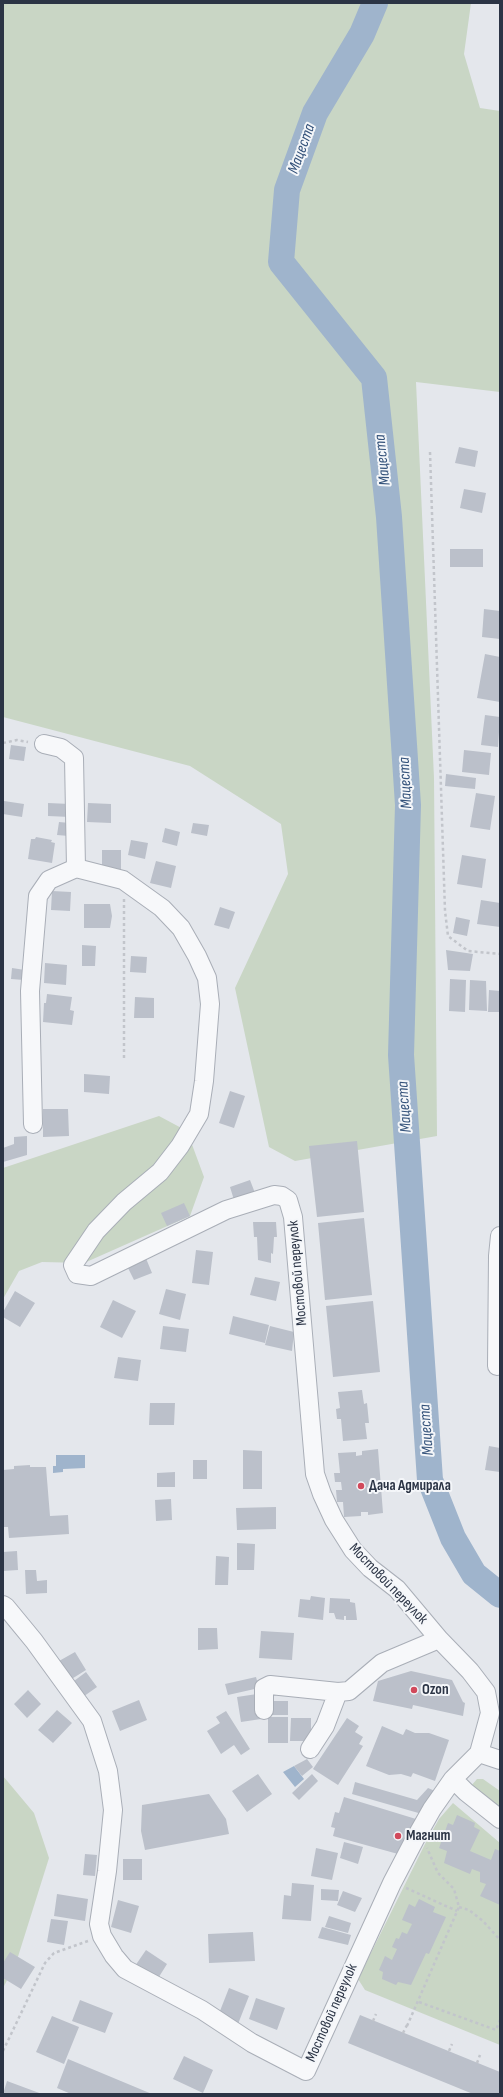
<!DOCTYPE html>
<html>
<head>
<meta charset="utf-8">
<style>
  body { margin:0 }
  #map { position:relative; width:503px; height:2097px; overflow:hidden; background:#e4e7ec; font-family:"Sofia Sans Condensed",sans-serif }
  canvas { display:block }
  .frame { position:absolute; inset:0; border:4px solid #2b3445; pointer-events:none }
</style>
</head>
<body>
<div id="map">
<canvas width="503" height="2097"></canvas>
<div class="frame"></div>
</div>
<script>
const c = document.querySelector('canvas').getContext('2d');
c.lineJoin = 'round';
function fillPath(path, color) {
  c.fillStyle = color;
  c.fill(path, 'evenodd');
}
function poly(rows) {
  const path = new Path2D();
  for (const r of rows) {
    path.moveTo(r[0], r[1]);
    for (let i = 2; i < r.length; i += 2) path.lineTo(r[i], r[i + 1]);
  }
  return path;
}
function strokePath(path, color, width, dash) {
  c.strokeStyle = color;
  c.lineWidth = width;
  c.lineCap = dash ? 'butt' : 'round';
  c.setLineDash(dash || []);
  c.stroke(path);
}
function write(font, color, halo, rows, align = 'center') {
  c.font = font + ' "Sofia Sans Condensed",sans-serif';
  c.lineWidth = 4;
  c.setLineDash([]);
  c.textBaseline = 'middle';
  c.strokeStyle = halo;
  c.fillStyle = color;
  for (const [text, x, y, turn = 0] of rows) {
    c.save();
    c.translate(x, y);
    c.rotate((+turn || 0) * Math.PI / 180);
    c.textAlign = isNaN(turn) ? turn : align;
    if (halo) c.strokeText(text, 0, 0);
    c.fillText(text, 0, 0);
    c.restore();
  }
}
const green = poly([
  [3,3,471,3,464,54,480,108,500,111,500,392,416,382,434,778,437,1136,295,1161,269,1147,235,988,288,874,281,824,190,766,3,717],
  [159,1116,187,1131,204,1177,190,1216,84,1263,42,1262,19,1271,3,1299,3,1168],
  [3,1776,34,1813,49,1858,16,1963,3,1988],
  [477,1779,483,1779,500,1791,499,1808,471,1786],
  [453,1803,500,1843,500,2045,365,1990,358,1979,425,1844,439,1819]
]);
const water = poly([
  [56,1455,85,1455,85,1468,63,1469,63,1472,53,1473,53,1466,56,1466],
  [294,1766,304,1779,295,1787,283,1772]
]);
const river = poly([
  [375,3,362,34,315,113,287,190,281,262,374,378,389,517,408,805,401,1055,430,1480,453,1538,474,1574,500,1595]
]);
const building = poly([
  [459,447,478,451,475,467,455,463],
  [464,489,486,493,482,513,460,508],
  [450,549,483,549,483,567,450,567],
  [484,609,500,611,500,639,482,637],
  [485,654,500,657,500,702,477,698],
  [485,715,500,717,498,747,481,745],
  [11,745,26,747,24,761,9,759],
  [464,750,491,753,489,775,462,772],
  [446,774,476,778,475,789,445,786],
  [476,793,495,796,490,830,470,827],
  [4,801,24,804,22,817,3,814],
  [48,803,70,804,70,817,48,816],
  [88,803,111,804,111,823,87,822],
  [59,822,70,823,69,836,57,835],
  [193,823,209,825,207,836,191,833],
  [165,828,180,832,177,846,162,842],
  [36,837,52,840,51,842,55,843,52,863,28,859,31,839,35,839],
  [131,840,148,843,145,859,128,855],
  [102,850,121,850,121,870,102,870],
  [462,855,486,859,482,888,457,884],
  [156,861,176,866,171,888,150,883],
  [52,891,71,892,70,911,51,910],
  [481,900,500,903,500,927,477,924],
  [84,904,110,904,112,916,110,928,84,928],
  [220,907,235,912,229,929,214,925],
  [456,917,470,920,467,936,453,933],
  [82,945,96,946,95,966,82,966],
  [446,950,473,954,470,971,448,970],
  [131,956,147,957,146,973,130,972],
  [45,963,67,965,66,985,44,983],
  [12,968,25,970,24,980,11,979],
  [450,979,466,980,465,1012,449,1011],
  [470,980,486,981,487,1011,469,1010],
  [489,990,500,991,500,1012,488,1012],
  [47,994,72,997,70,1010,74,1011,72,1025,43,1022,44,1003,46,1003],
  [135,997,154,998,154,1018,134,1018],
  [84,1074,110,1076,109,1094,84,1092],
  [230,1091,245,1096,234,1128,219,1123],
  [43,1109,68,1109,69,1136,43,1137],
  [27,1136,27,1155,3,1162,3,1148,14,1144,14,1137],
  [357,1141,364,1212,317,1217,309,1146],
  [250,1180,255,1193,234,1200,230,1187],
  [184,1203,190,1216,167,1226,161,1213],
  [364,1218,372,1295,325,1300,318,1223],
  [253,1222,276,1222,277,1237,274,1237,273,1254,271,1253,271,1263,258,1260,257,1237,254,1237],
  [196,1250,213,1252,209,1285,192,1283],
  [145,1256,152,1273,134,1280,126,1264],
  [255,1277,280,1282,276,1301,250,1295],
  [166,1289,186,1294,180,1320,159,1314],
  [15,1291,35,1303,20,1327,3,1317,3,1312],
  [113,1300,136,1311,122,1338,100,1327],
  [373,1301,380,1372,333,1377,326,1306],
  [233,1316,269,1325,265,1343,229,1334],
  [163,1326,189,1329,186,1352,160,1349],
  [270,1326,294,1332,292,1351,265,1345],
  [118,1357,141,1360,138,1381,114,1378],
  [362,1390,364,1404,367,1403,369,1423,365,1423,367,1439,343,1441,341,1419,337,1419,336,1409,340,1408,338,1392],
  [150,1403,175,1403,174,1425,149,1425],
  [489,1446,500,1448,500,1472,485,1470],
  [378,1449,383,1513,368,1515,368,1512,361,1512,361,1516,344,1517,343,1502,337,1502,336,1490,342,1490,341,1482,335,1482,334,1473,340,1473,338,1453,356,1452,356,1456,362,1455,362,1451],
  [243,1450,262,1451,262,1489,243,1489],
  [193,1460,207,1460,207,1479,193,1479],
  [30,1465,30,1467,46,1467,50,1516,68,1515,69,1534,9,1538,8,1527,4,1527,3,1470,14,1469,14,1466],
  [175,1472,175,1487,157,1487,157,1473],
  [171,1499,172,1520,156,1521,155,1500],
  [276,1507,276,1529,237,1530,236,1508],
  [237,1543,255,1544,254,1570,237,1570],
  [17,1551,18,1570,3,1571,3,1552],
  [216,1556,229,1557,228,1585,215,1585],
  [25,1570,36,1570,37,1581,47,1580,47,1593,26,1594],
  [311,1596,325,1598,323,1620,298,1617,300,1599,310,1600],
  [330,1598,350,1599,350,1602,355,1603,357,1620,346,1620,346,1616,344,1616,344,1620,336,1619,334,1613,329,1613],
  [198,1628,217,1628,218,1649,198,1650],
  [261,1631,294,1633,292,1660,259,1658],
  [75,1652,86,1670,70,1680,59,1661],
  [411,1671,452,1680,463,1702,465,1703,463,1716,413,1705,412,1709,373,1701,378,1681],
  [86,1672,97,1687,80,1699,70,1684],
  [256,1677,259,1688,228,1695,225,1684],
  [28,1690,41,1704,27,1718,14,1704],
  [257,1694,261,1719,241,1722,237,1697],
  [139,1700,147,1720,120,1731,112,1711],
  [272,1701,288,1701,288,1715,272,1715],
  [57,1710,72,1723,53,1743,38,1730],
  [226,1711,250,1749,241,1755,234,1745,221,1754,207,1731,220,1723,216,1717],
  [268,1717,288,1717,288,1743,268,1743],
  [291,1718,311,1718,311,1741,290,1741],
  [347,1718,359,1726,355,1732,363,1737,359,1744,363,1746,338,1785,313,1769],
  [382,1726,403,1735,406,1729,415,1733,429,1733,449,1740,435,1781,413,1773,411,1777,401,1774,389,1775,366,1766],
  [307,1759,313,1767,302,1776,294,1766],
  [258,1774,272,1794,247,1812,232,1791],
  [312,1774,318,1781,299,1800,292,1793],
  [355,1782,417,1800,428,1788,435,1791,422,1814,352,1794],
  [209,1794,226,1819,229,1834,145,1850,141,1831,142,1805],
  [344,1797,416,1819,398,1854,333,1836,335,1828,331,1827,335,1812,339,1813],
  [457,1815,475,1823,474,1827,480,1830,470,1851,491,1860,495,1849,500,1851,500,1905,480,1896,486,1884,480,1882,480,1872,472,1869,470,1874,444,1863,447,1851,439,1848,448,1823,453,1825],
  [344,1842,363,1847,358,1864,340,1858],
  [316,1848,338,1853,332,1880,311,1876],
  [85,1854,97,1855,95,1876,83,1875],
  [123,1859,142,1859,142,1880,123,1880],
  [292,1883,314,1885,311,1921,282,1919,284,1895,291,1896],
  [321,1889,339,1890,338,1901,321,1900],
  [343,1891,362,1898,355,1912,337,1905],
  [57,1894,88,1899,85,1921,54,1916],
  [419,1899,435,1907,433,1912,446,1917,429,1954,426,1953,411,1985,398,1982,396,1985,382,1979,383,1972,379,1970,385,1956,392,1960,397,1949,392,1947,396,1938,399,1939,402,1932,407,1934,412,1924,402,1920,409,1904,415,1907],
  [118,1900,139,1906,131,1933,111,1927],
  [329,1916,351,1923,348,1933,325,1927],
  [51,1919,68,1921,64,1945,47,1942],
  [322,1927,351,1935,348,1945,318,1938],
  [253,1932,255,1961,209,1963,208,1934],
  [146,1950,167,1964,157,1980,135,1966],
  [10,1952,35,1967,21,1989,3,1978,3,1963],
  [229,1988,249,1996,238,2024,218,2016],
  [256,1998,285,2008,277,2030,249,2019],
  [80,2000,113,2013,105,2033,72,2021],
  [360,2015,500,2072,500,2094,473,2094,348,2043],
  [52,2016,79,2027,64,2064,36,2052],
  [184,2056,213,2070,203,2093,173,2079],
  [68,2059,152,2094,71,2094,57,2088],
  [7,2081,42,2094,3,2094]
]);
const path = poly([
  [430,452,445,911,448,936,468,951,500,954],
  [3,743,17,740,28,742],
  [124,899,124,1061],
  [406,1888,457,1911],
  [459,1907,469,1910,483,1921,500,1940],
  [419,2002,496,2030,500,2020],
  [373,2021,376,2014],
  [407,2026,459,1907,454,1889,438,1873,427,1848],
  [403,2033,407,2025],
  [3,2051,45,1963,54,1953,88,1941],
  [449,2051,452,2044],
  [477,2063,480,2055]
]);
const minor = poly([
  [44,744,61,748,74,758,76,868],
  [497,1366,498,1256,500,1236],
  [3,1605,6,1607,34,1641,92,1721,108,1771,113,1810,107,1871,99,1924,102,1936,114,1956,125,1969,202,2010,252,2043,306,2071,392,1883,415,1839,432,1809,453,1779,479,1753,490,1713,486,1692,470,1671,439,1639,397,1589,370,1568,353,1550,334,1520,322,1494,315,1474,293,1217,288,1200,282,1196,274,1195,226,1210,91,1276,77,1274,73,1265,96,1231,124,1202,160,1172,180,1146,199,1114,204,1081,210,1004,207,978,197,956,181,928,162,908,123,880,76,868,49,880,38,896,30,991,33,1124],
  [264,1710,264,1688,270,1685,338,1692,349,1691,382,1663,439,1639],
  [310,1749,325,1726,338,1692],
  [479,1753,500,1760],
  [453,1779,466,1792,500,1819]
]);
const markers = [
  [361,1486,4,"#d1495b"],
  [414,1690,4,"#d1495b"],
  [398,1836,4,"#d1495b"]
];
const streetNames = [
  ["Мостовой переулок",298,1273,-95],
  ["Мостовой переулок",388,1584,46],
  ["Мостовой переулок",332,2013,-66]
];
const poiNames = [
  ["Дача Адмирала",369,1486],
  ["Ozon",422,1690],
  ["Магнит",406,1836]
];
const waterNames = [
  ["Мацеста",302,149,-70],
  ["Мацеста",383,460,-96],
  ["Мацеста",406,783,-93],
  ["Мацеста",405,1107,-94],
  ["Мацеста",427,1430,-94]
];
fillPath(green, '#c9d6c5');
fillPath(water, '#9fb4cc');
strokePath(river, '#9fb4cc', 26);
fillPath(building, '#bbc0ca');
strokePath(minor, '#a9aeb7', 20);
strokePath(path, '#c2c5cb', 2.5, [3, 3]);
strokePath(minor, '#f7f8fa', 18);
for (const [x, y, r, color] of markers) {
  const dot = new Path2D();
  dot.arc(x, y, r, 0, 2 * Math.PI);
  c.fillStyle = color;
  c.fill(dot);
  strokePath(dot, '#f4f6f9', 1.5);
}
write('15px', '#2b3445', '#f4f6f9', streetNames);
write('bold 15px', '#2b3445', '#f4f6f9', poiNames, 'left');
write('italic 16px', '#34527a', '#f4f6f9', waterNames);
</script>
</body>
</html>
